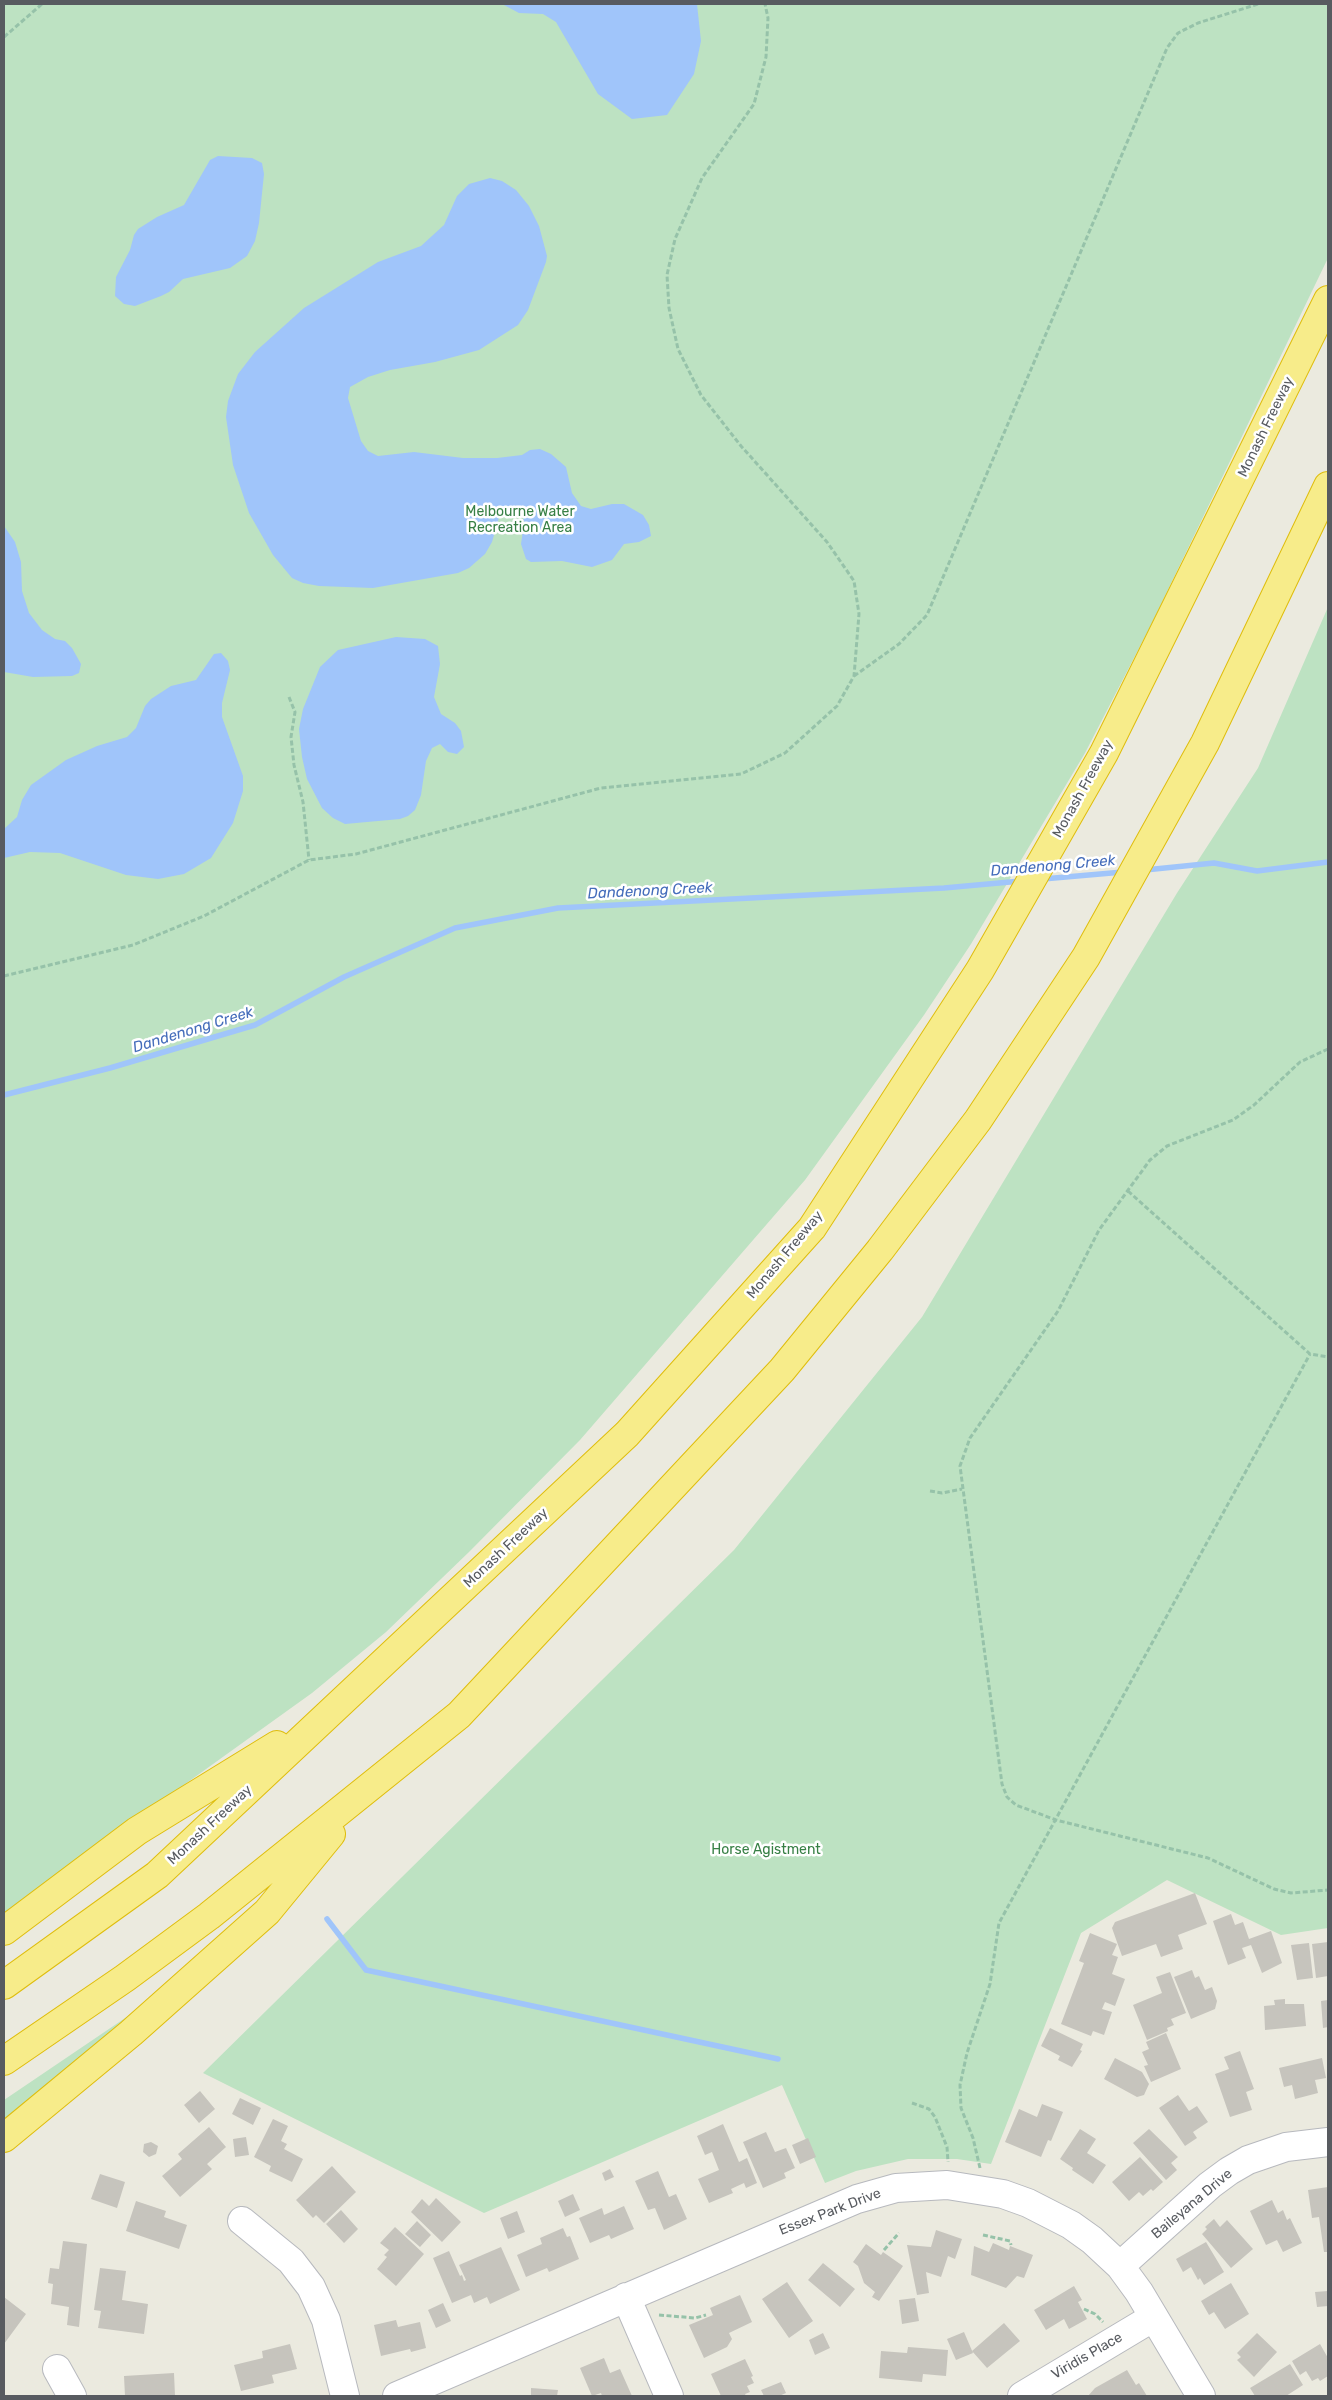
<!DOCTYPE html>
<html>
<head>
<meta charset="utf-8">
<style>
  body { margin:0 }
  #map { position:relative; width:1332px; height:2400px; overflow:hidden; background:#ebeadf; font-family:Rubik,sans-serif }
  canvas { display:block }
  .frame { position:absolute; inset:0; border:5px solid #585b60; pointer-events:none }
</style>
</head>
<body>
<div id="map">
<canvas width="1332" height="2400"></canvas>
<div class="frame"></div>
</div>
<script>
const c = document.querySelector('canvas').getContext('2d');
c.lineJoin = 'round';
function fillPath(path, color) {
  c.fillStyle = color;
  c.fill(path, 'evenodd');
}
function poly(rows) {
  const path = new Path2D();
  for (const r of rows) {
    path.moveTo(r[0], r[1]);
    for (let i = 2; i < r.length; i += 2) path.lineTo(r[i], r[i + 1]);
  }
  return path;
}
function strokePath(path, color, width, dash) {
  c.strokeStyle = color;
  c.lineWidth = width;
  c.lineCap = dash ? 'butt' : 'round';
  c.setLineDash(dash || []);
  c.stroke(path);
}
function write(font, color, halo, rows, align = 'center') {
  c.font = font + ' Rubik,sans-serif';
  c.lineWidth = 5;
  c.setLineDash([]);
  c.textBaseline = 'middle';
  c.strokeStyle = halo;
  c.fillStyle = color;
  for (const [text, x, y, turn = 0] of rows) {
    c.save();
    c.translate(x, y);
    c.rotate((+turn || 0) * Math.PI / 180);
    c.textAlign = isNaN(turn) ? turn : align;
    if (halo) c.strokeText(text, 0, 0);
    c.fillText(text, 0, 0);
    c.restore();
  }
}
const green = poly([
  [4,4,1328,4,1328,258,1151,625,1085,753,971,944,924,1015,805,1180,580,1440,469,1552,386,1632,312,1693,4,1914],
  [1328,607,1328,1928,1281,1935,1167,1880,1081,1933,991,2164,957,2159,908,2159,856,2171,825,2183,782,2085,484,2213,203,2073,734,1550,922,1317,1177,893,1258,768],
  [134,2012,4,2129,4,2100]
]);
const water = poly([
  [502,4,697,4,701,41,694,74,667,115,632,119,598,94,556,22,543,14,519,13],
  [218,156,252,158,262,163,264,174,259,223,255,241,247,256,230,268,183,279,169,292,161,296,135,306,124,304,115,296,116,277,130,250,134,235,138,229,157,217,184,205,210,160],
  [490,178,502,181,516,190,529,206,539,226,547,256,546,262,528,310,518,325,479,350,435,362,390,370,368,377,350,387,348,398,361,441,368,451,378,456,414,452,463,458,497,458,522,455,530,450,540,449,551,454,566,467,572,493,581,506,591,509,612,504,624,504,643,515,649,525,651,536,639,542,624,544,612,560,592,567,562,561,531,562,526,559,521,544,524,523,522,510,520,507,514,506,506,508,500,514,492,542,485,554,469,568,458,573,373,588,319,586,303,583,292,578,273,555,249,513,233,465,226,417,228,401,238,374,255,352,304,308,378,262,421,246,444,225,457,196,469,184],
  [4,526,15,542,21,562,22,591,29,613,42,630,55,639,65,641,72,648,81,664,79,673,72,676,33,677,4,672],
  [396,637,425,639,438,646,440,664,434,697,441,714,455,723,461,731,464,747,457,754,448,752,440,744,432,748,426,761,421,795,415,810,408,816,400,819,345,824,333,818,322,808,307,779,302,757,299,729,303,709,320,667,338,650],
  [221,653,228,661,230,670,222,703,222,717,243,776,243,791,233,823,211,858,184,874,158,879,126,875,60,853,30,852,4,858,4,829,17,817,22,800,31,785,66,760,97,746,127,737,136,728,145,706,151,699,171,686,196,680,214,654]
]);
const stream = poly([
  [1145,870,1214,863,1257,871,1328,862],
  [1043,879,1123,872],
  [4,1095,110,1068,255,1025,344,977,455,928,558,908,944,888,1021,881],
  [327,1919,366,1970,778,2059]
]);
const building = poly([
  [1195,1893,1207,1924,1178,1935,1183,1949,1161,1957,1156,1944,1122,1956,1112,1928,1115,1922],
  [1231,1914,1235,1925,1243,1922,1249,1939,1271,1931,1282,1963,1262,1973,1251,1945,1242,1948,1246,1958,1228,1965,1213,1921],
  [1090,1933,1117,1944,1112,1955,1118,1957,1112,1974,1125,1979,1115,2006,1105,2002,1102,2009,1112,2012,1104,2035,1093,2031,1091,2036,1061,2024,1084,1963,1079,1961],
  [1328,1942,1328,1976,1316,1978,1312,1944],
  [1309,1943,1313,1978,1297,1980,1291,1945],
  [1192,1970,1195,1978,1199,1976,1205,1990,1212,1987,1217,2001,1215,2009,1191,2019,1174,1977],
  [1170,1972,1186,2013,1171,2019,1174,2025,1167,2028,1168,2031,1147,2040,1133,2005,1162,1993,1156,1977],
  [1285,1999,1285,2004,1304,2004,1306,2026,1265,2030,1264,2006,1275,2005,1274,2000],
  [1328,2000,1328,2027,1323,2028,1321,2001],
  [1050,2028,1083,2044,1080,2050,1082,2051,1072,2067,1058,2060,1060,2056,1041,2046],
  [1166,2033,1181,2069,1151,2082,1144,2066,1148,2065,1142,2052,1149,2049,1146,2042],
  [1240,2051,1254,2089,1246,2092,1252,2110,1230,2117,1215,2074,1229,2069,1224,2057],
  [1115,2058,1142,2072,1149,2084,1144,2095,1137,2097,1104,2079],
  [1322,2058,1326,2078,1315,2080,1318,2093,1295,2099,1292,2085,1284,2087,1279,2068],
  [200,2091,215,2109,199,2123,184,2105],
  [1178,2095,1189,2111,1197,2106,1208,2122,1193,2132,1197,2138,1185,2146,1159,2108],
  [240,2098,261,2108,253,2125,232,2114],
  [1042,2104,1063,2112,1051,2141,1048,2140,1041,2157,1005,2142,1019,2109,1037,2117],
  [273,2119,288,2126,281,2141,287,2144,284,2149,303,2159,292,2182,269,2171,271,2166,254,2157],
  [723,2124,739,2162,747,2158,757,2183,746,2188,744,2183,731,2189,733,2193,709,2203,698,2179,719,2170,712,2152,705,2155,697,2136],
  [209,2127,226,2147,207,2164,212,2169,180,2197,162,2176,182,2159,178,2154],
  [1080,2129,1096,2139,1087,2153,1106,2165,1093,2184,1072,2170,1073,2168,1060,2159],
  [1149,2129,1178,2157,1171,2163,1177,2170,1166,2180,1133,2143],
  [766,2132,775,2152,786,2148,795,2168,784,2173,786,2178,763,2188,743,2142],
  [246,2137,249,2155,235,2157,233,2139],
  [808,2138,816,2157,800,2164,792,2145],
  [151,2142,158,2146,156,2154,149,2157,143,2152,144,2144],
  [1140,2157,1163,2182,1153,2191,1151,2189,1143,2196,1139,2192,1129,2201,1112,2182],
  [332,2166,356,2192,324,2223,316,2215,313,2218,296,2200],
  [610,2169,614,2177,605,2181,602,2173],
  [658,2171,669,2197,676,2194,687,2219,664,2230,655,2208,648,2210,635,2181],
  [100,2174,125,2182,117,2208,91,2199],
  [1328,2187,1328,2252,1324,2252,1319,2217,1312,2218,1308,2190],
  [573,2194,580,2210,565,2217,558,2201],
  [436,2198,461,2222,442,2242,411,2212,422,2199,429,2206],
  [1272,2200,1278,2213,1283,2210,1287,2220,1290,2218,1302,2243,1283,2252,1277,2240,1266,2245,1250,2211],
  [136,2201,166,2211,164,2217,187,2225,179,2249,126,2231],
  [624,2206,634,2229,611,2239,609,2235,590,2243,579,2218,602,2208,604,2215],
  [341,2210,358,2229,344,2243,326,2224],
  [517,2211,525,2232,508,2239,500,2218],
  [1214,2219,1220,2227,1227,2220,1253,2249,1231,2268,1202,2234,1207,2229,1205,2227],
  [417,2221,431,2235,420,2247,405,2234],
  [395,2227,424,2254,396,2286,377,2269,387,2257,384,2255,389,2250,380,2243],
  [563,2228,567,2237,570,2236,579,2259,549,2272,547,2268,526,2277,517,2255,542,2244,540,2238],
  [936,2230,962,2239,955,2259,948,2256,941,2277,926,2272,929,2293,917,2295,907,2245,931,2247],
  [63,2241,87,2244,79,2327,67,2325,69,2307,51,2304,53,2284,48,2283,50,2268,59,2269],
  [1206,2242,1224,2272,1204,2285,1200,2278,1198,2280,1191,2267,1183,2272,1176,2259],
  [993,2243,1009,2250,1010,2246,1033,2255,1024,2278,1017,2276,1006,2288,971,2275,974,2246,989,2252],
  [866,2244,881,2255,883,2252,903,2266,879,2301,872,2297,875,2292,864,2283,858,2266,853,2262],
  [501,2247,520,2290,490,2304,487,2297,474,2303,471,2295,452,2303,433,2258,449,2251,460,2276,462,2275,464,2281,466,2280,459,2265],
  [823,2263,855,2289,840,2307,808,2280],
  [100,2268,126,2271,122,2300,148,2304,144,2334,98,2328,101,2311,94,2310],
  [787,2282,813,2321,789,2338,762,2299],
  [1231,2283,1249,2314,1225,2329,1214,2312,1209,2315,1201,2301],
  [1074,2286,1082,2300,1078,2302,1087,2319,1069,2329,1064,2319,1046,2330,1034,2310],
  [1328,2291,1328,2306,1317,2307,1315,2292],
  [740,2295,752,2322,729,2333,732,2339,727,2347,704,2358,689,2325,713,2315,710,2308],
  [4,2297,26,2314,4,2344],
  [915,2298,919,2321,902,2324,899,2300],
  [443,2303,451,2321,436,2328,428,2310],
  [396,2320,398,2327,420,2322,426,2348,411,2352,410,2349,381,2356,374,2325],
  [1004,2323,1020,2341,987,2368,972,2351],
  [964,2332,973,2353,956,2360,947,2339],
  [823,2333,830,2348,815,2355,809,2340],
  [1257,2333,1277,2352,1254,2377,1237,2360,1241,2357,1237,2353],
  [290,2344,297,2369,272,2375,274,2383,241,2391,234,2365,263,2358,262,2351],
  [1320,2344,1328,2358,1328,2376,1320,2381,1318,2378,1312,2381,1306,2371,1300,2375,1292,2361],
  [908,2347,948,2350,946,2376,923,2374,922,2382,879,2378,881,2351,907,2353],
  [604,2358,610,2373,620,2369,632,2396,602,2396,601,2393,592,2396,580,2368],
  [745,2359,753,2376,751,2377,754,2383,747,2386,750,2392,745,2394,746,2396,721,2396,711,2374],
  [1290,2364,1303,2385,1286,2396,1255,2396,1250,2388],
  [1127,2370,1136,2385,1139,2383,1147,2396,1088,2396,1095,2388],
  [174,2373,175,2396,125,2396,124,2376],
  [781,2382,786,2393,779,2396,764,2396,761,2390],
  [531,2388,558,2390,557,2396,531,2396]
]);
const path = poly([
  [4,37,42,4],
  [854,676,899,644,927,615,1167,48,1178,33,1198,23,1258,4],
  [289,697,295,712,291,737,294,765,303,802,309,860],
  [4,976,133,945,204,916,309,860,356,854,601,788,741,774,785,753,837,706,854,676,859,614,854,581,827,542,741,446,701,395,678,349,669,308,667,275,675,239,702,178,754,104,766,57,768,18,765,4],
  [1328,1049,1300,1062,1254,1105,1233,1120,1167,1146,1150,1160,1099,1230,1058,1311,970,1438,960,1466,1002,1784,1007,1797,1016,1805,1056,1820,1208,1858,1274,1889,1291,1893,1328,1890],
  [1128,1191,1310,1354,1328,1357],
  [930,1491,942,1493,962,1489],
  [912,2103,929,2109,935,2117,947,2147,948,2162],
  [980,2168,973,2138,961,2108,960,2085,967,2053,990,1984,999,1923,1310,1354],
  [983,2235,1010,2241,1011,2245],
  [884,2250,899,2233],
  [1084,2309,1095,2314,1103,2322],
  [659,2315,695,2318,706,2315]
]);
const minor = poly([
  [242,2221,291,2261,311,2287,326,2320,345,2396],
  [1120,2266,1210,2185,1229,2171,1248,2160,1286,2147,1328,2142],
  [626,2297,669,2396],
  [57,2369,72,2396],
  [397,2396,857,2199,896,2188,947,2185,1003,2194,1028,2203,1071,2225,1092,2240,1120,2266,1139,2292,1201,2396],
  [1022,2396,1154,2317]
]);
const highway = poly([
  [4,1931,137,1831,277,1745],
  [4,1985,157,1875,627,1434,812,1228,980,970,1104,753,1328,300],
  [4,2061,125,1978,209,1916,459,1715,782,1370,880,1250,978,1120,1086,957,1205,743,1328,486],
  [4,2138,131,2033,267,1912,331,1834]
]);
const streetNames = [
  ["Monash Freeway",1266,427,-64],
  ["Monash Freeway",1083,789,-61],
  ["Monash Freeway",785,1255,-50],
  ["Monash Freeway",506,1548,-43],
  ["Monash Freeway",210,1825,-43],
  ["Baileyana Drive",1192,2204,-40],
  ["Essex Park Drive",830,2212,-21],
  ["Viridis Place",1087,2356,-30]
];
const parkNames = [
  ["Melbourne Water",520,512],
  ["Recreation Area",520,528],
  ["Horse Agistment",766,1850]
];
const waterNames = [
  ["Dandenong Creek",1053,866,-5],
  ["Dandenong Creek",650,891,-3],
  ["Dandenong Creek",193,1030,-17]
];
fillPath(green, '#bde2c2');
fillPath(water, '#a0c5fa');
strokePath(stream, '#a0c5fa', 5.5);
fillPath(building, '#c6c4bd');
strokePath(minor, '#b7b9be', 30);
strokePath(highway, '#dfbd0c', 30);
strokePath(path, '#96c2a9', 3, [5, 2.5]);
strokePath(minor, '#fff', 28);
strokePath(highway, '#f7ec8a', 28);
write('14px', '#585b60', '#fff', streetNames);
write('14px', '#388046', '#fff', parkNames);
write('italic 15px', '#456dbb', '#fff', waterNames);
</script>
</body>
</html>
